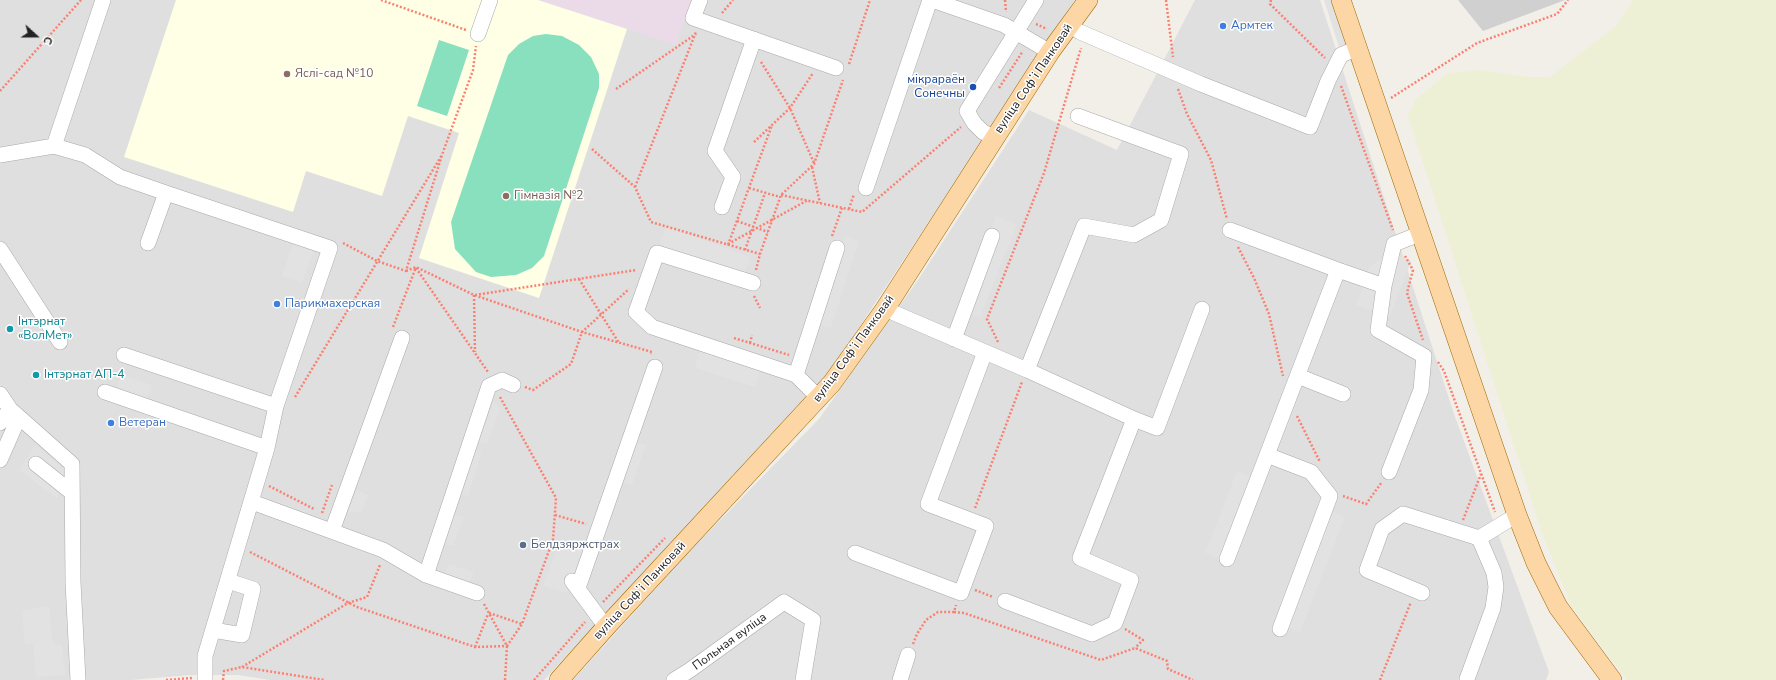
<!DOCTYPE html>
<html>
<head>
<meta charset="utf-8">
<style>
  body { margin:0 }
  #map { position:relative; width:1776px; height:680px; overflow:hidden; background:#f2efe9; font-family:"Nunito Sans",sans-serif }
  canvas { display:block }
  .north { position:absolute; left:16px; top:16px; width:40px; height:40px; -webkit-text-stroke:3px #fff; paint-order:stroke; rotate:111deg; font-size:11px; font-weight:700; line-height:16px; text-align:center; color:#222 }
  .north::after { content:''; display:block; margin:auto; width:14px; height:18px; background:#222; clip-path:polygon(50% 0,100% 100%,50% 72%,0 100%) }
</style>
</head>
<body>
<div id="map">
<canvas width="1776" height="680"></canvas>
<div class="north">С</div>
</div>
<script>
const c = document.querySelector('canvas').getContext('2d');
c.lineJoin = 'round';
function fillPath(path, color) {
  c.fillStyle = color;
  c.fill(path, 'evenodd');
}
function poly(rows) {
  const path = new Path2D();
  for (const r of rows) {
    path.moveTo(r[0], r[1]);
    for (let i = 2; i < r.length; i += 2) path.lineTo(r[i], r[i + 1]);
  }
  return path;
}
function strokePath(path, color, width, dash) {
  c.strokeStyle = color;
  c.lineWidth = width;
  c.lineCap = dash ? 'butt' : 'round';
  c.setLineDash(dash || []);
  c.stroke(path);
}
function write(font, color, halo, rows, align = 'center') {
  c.font = font + ' "Nunito Sans",sans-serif';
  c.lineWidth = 3;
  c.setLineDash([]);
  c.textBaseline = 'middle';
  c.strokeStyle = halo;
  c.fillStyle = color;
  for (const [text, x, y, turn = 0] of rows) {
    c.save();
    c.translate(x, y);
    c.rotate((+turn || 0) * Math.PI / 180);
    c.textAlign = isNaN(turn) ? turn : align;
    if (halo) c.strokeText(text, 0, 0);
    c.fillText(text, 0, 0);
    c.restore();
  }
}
const residential = poly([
  [0,0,1075,0,829,373,544,680,270,680,238,675,190,675,131,680,0,680],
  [1195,0,1320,0,1454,414,1549,672,1546,680,573,680,687,554,819,419,918,280,1029,110,1117,150]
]);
const industrial = poly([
  [538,0,691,0,676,45]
]);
const education = poly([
  [176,0,538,0,627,29,539,298,419,258,459,133,408,116,382,196,306,171,293,212,124,157]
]);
const religious = poly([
  [1458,0,1565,0,1483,31]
]);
const farmland = poly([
  [1633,0,1776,0,1776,680,1627,680,1571,606,1541,530,1408,116,1416,99,1448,73,1479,70,1528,77,1550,77,1617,25]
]);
const pitch = poly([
  [546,34,562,36,579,45,591,57,599,74,599,88,544,256,532,268,516,275,491,277,476,272,455,249,451,222,508,55,519,44,533,36],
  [439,40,469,50,447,116,417,106]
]);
const parking = poly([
  [1324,0,1335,0,1349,43,1339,47],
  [996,216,1017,225,980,317,959,309],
  [666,226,750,257,742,280,657,253],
  [845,236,859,241,831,328,816,323],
  [293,243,314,250,302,283,282,276],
  [1389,252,1411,261,1390,316,1356,305,1369,268],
  [700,350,761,369,755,387,695,368],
  [121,375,152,385,146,401,116,390],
  [494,401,500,409,487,444,479,442],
  [633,440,646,445,632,485,619,481],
  [35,445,64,469,57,499,19,470],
  [475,449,482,452,468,497,461,493],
  [1237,471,1262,481,1231,563,1205,553],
  [357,489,368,495,362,512,348,512],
  [1321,508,1345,517,1300,632,1277,623],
  [454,515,464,517,453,546,445,544],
  [561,539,584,547,567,593,543,586],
  [448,564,474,572,467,589,442,580],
  [49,606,53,644,62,645,65,675,36,677,33,643,25,645,22,611]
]);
const path = poly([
  [381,0,466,30],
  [1005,0,1006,12],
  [1166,0,1173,57],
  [1271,0,1270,4,1325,58],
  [722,13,733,0],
  [1036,24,1047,29],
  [761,62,790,108,814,163],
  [849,64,870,0],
  [1341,86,1393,230],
  [999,88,1023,51],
  [616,89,696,34],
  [1178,89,1187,114,1211,160,1227,219],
  [0,91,81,0],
  [1391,98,1477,43,1557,14,1568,0],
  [754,142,790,108,813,73],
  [592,149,635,187,651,222,760,254],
  [812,167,820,203],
  [635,187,696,32],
  [749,188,780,197],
  [781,195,862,212,961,127],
  [849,209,854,194],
  [737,221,768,232],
  [832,236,842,208],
  [343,243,377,261,406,271,442,155,473,70,476,46],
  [728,244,808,200],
  [728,245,772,125],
  [1238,247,1254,278,1269,314,1283,376],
  [745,250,765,193],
  [1405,256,1413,270,1407,293,1423,340],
  [416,268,488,372],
  [756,270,760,254,781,195,814,164,843,80],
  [406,271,416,267,474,295,582,332,652,352,651,354],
  [579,279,619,343],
  [474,295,475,352],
  [475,295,636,270],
  [754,296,760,308],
  [393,327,416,267],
  [734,338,789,355],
  [998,342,987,319,1044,173,1081,48],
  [750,343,752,335],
  [1438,362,1444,371,1495,512],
  [525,387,533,390,571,364,582,332,629,289],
  [295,397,442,155],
  [500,397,556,498,553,540,522,624,507,646],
  [1297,416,1320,462],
  [269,486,314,509],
  [1343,496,1366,504,1382,482],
  [975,508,1022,382],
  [322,513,332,485],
  [555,515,586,524],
  [1463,520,1481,474],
  [250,552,357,607,475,647,507,646],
  [975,590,993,597],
  [603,602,665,538],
  [484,604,507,646,505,680],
  [954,612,964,613,1101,660,1135,648,1167,661,1168,669,1193,680],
  [489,613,522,624],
  [1125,629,1143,640,1135,648],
  [913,644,917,634,926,620,938,612,954,612,956,605],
  [475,647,488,614],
  [242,667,348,603,367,597,380,565],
  [166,680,192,678],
  [223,680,224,671,242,667,324,680],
  [534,680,585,622],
  [1380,680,1411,602]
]);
const minor = poly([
  [700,0,693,18,836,68],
  [932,0,1004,25,1050,52],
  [1069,25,1080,32,1201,84,1310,127,1328,81,1341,55,1358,48],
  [478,34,490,0],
  [995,138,983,132,974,123,967,111,1036,0],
  [54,146,85,155,120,177,166,193],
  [0,155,54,146,103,0],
  [866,188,930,0],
  [722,207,733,177,715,151,754,39],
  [1230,230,1338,270],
  [148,243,166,193,330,248,276,406,267,448,205,656,205,680],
  [0,249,60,342],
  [753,283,657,253,636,312,652,327,796,375,819,398],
  [1384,286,1378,330,1424,356,1421,390,1389,472],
  [885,309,1027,370,1084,226,1134,235,1161,220,1181,154,1078,116],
  [954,339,992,236],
  [124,355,276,406],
  [1027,370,1134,419,1157,428,1202,309],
  [796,375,837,248],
  [1298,376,1343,394],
  [105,392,267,448],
  [0,394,10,409,72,464,73,582,78,680],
  [0,423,10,409],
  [1267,455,1311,472,1330,496,1280,629],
  [0,460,19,417],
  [36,464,71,492],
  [252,502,383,550,426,575,489,386,502,380,513,385],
  [332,531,402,338],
  [855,553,961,593,986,526,928,504,985,352],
  [1227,559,1338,270,1384,286,1394,244,1422,233],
  [426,575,477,593],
  [572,581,606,627],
  [578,588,655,367],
  [1422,593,1367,570,1382,529,1403,514,1479,538],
  [1005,601,1092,634,1115,623,1131,580,1080,558,1134,419],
  [213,630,242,635,253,589,228,581],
  [1467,679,1493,608,1496,587,1494,573,1479,538,1517,515],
  [674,680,690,670,784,602,813,620,803,680],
  [900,680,908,655]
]);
const major = poly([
  [1341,0,1517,515,1536,563,1558,607,1612,680],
  [559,680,606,627,832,383,885,309,1050,52,1088,0]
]);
const markers = [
  [1223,26,4,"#3f7fe0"],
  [287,74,4,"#8d6e63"],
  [973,87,4,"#1a4fb4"],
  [506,196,4,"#8d6e63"],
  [277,304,4,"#3f7fe0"],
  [10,329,4,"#0f9aa8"],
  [36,375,4,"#0f9aa8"],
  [111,423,4,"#3f7fe0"],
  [523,545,4,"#5c6f8a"]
];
const shopNames = [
  ["Армтек",1231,26],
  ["Парикмахерская",285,304],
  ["Ветеран",119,423]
];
const educationNames = [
  ["Яслі-сад №10",295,74],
  ["Гімназія №2",514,196]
];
const streetNames = [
  ["вуліца Софʼі Панковай",1034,79,-56],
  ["вуліца Софʼі Панковай",854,349,-54],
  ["вуліца Софʼі Панковай",640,591,-47],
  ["Польная вуліца",730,642,-36]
];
const transitNames = [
  ["мікрараён",965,80],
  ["Сонечны",965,94]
];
const cultureNames = [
  ["Інтэрнат",18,322],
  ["«ВолМет»",18,336],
  ["Інтэрнат АП-4",44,375]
];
const serviceNames = [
  ["Белдзяржстрах",531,545]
];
fillPath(residential, '#e0dfdf');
fillPath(industrial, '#ebdbe8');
fillPath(education, '#ffffe5');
fillPath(religious, '#d0d0d0');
fillPath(farmland, '#eef0d5');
fillPath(pitch, '#88e0be');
fillPath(parking, '#e2e2e2');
strokePath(minor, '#a9a9a9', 16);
strokePath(major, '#a06b00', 20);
strokePath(path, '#fa8072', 2.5, [2, 2]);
strokePath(minor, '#fff', 15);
strokePath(major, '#fcd6a4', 19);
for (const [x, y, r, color] of markers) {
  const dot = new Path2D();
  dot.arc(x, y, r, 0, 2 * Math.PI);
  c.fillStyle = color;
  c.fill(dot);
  strokePath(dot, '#fff', 1.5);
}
write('12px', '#366cbe', '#fff', shopNames, 'left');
write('12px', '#785e54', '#fff', educationNames, 'left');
write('12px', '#222', '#fff', streetNames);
write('12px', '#164399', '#fff', transitNames, 'right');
write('12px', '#0d838f', '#fff', cultureNames, 'left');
write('12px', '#4e5e75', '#fff', serviceNames, 'left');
</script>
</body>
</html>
